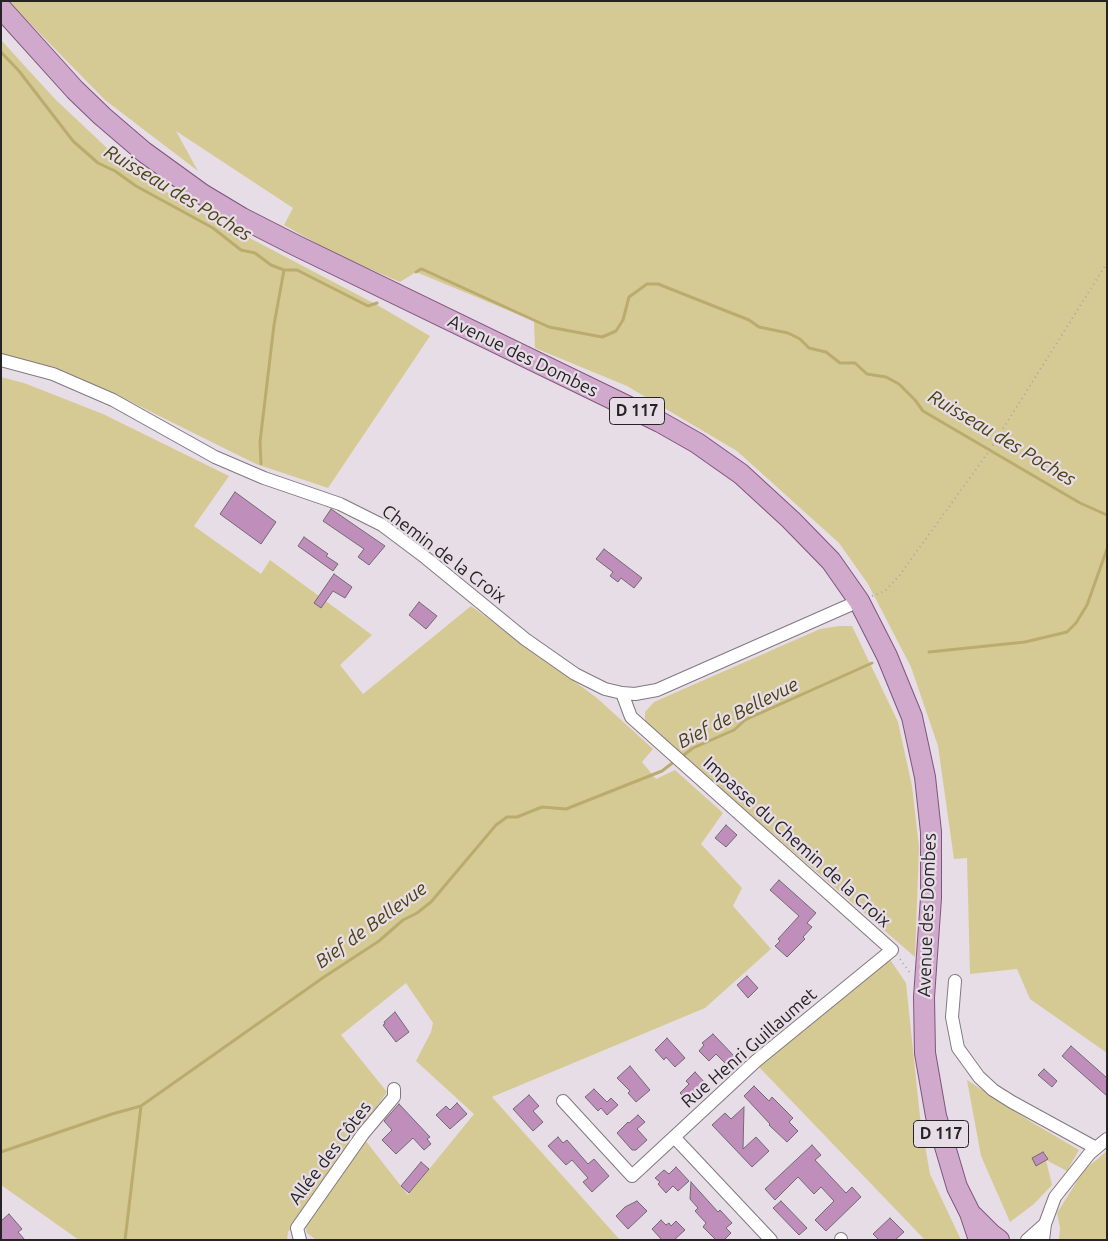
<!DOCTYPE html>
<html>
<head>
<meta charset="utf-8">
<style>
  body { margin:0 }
  #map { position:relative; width:1108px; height:1241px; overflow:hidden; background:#e7dde6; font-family:Ubuntu,sans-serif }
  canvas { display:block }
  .frame { position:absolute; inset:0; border:2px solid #262326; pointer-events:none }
</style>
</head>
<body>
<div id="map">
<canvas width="1108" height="1241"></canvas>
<div class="frame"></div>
</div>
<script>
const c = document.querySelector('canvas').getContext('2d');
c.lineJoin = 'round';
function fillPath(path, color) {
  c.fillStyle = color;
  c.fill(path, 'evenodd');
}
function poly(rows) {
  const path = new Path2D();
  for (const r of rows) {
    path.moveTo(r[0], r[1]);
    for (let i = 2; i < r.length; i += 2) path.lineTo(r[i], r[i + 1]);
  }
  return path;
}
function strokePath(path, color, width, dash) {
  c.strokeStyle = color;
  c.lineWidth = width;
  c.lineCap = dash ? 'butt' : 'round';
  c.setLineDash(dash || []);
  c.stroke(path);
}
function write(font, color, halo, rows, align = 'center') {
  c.font = font + ' Ubuntu,sans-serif';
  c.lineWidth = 4.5;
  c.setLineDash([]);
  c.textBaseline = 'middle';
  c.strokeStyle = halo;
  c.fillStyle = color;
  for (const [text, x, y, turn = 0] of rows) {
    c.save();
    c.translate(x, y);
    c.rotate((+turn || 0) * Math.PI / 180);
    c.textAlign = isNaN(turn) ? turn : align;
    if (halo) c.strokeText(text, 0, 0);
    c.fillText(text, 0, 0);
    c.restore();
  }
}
const green = poly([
  [8,1,1107,1,1107,1053,1030,999,1017,969,970,974,967,858,954,859,938,746,911,667,868,584,839,543,737,451,627,386,535,348,534,321,416,272,400,282,333,253,284,225,293,208,176,131,198,171,105,100],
  [1,40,55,99,124,164,185,204,379,306,430,336,328,488,256,464,107,390,25,360,1,355],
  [1,377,24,383,103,414,229,476,194,526,261,574,270,560,372,635,340,665,363,694,471,606,597,698,653,749,642,762,656,779,675,770,723,813,701,844,742,888,733,906,771,949,705,1008,492,1097,620,1240,316,1240,307,1233,305,1226,365,1140,408,1195,474,1114,416,1061,431,1032,433,1023,406,983,341,1035,387,1092,288,1232,287,1240,79,1240,1,1185],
  [839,626,852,626,898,722,912,786,919,847,915,957,744,809,665,744,645,723,645,712,654,702,820,629],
  [889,958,906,983,920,1117,930,1174,961,1240,925,1240,758,1066],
  [967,1080,1033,1123,1079,1150,1067,1171,1046,1160,1052,1185,1034,1204,1010,1222,981,1156],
  [1107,1151,1107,1240,1059,1240,1060,1228,1057,1213,1084,1170]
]);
const stream = poly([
  [1,52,19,71,73,141,98,163,115,171,136,186,213,228,241,250,255,253,271,265,284,270,297,270,368,306,377,303],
  [416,272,421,269,424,270,549,327,602,337,616,331,623,320,629,297,647,284,658,284,749,320,759,327,788,333,800,339,809,348,826,352,840,363,855,363,867,374,886,377,899,384,915,400,923,411,1080,503,1107,515],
  [261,464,260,442,274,325,284,270],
  [929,652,1025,642,1067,632,1076,623,1087,605,1107,549],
  [680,758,693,748,734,730,745,720,872,663],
  [1,1152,112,1114,141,1106],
  [125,1240,141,1106,324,977,379,941,403,920,417,913,431,902,496,825,507,817,517,817,542,807,566,809,662,771,675,761]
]);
const building = poly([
  [235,492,276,522,261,544,220,514,235,492],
  [331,509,385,546,369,565,358,557,364,549,323,521,331,509],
  [304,537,328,554,326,556,338,564,333,571,298,546,304,537],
  [604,549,642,578,634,588,621,578,618,582,610,576,613,572,596,559,604,549],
  [334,574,352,587,345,598,333,591,321,608,314,603,334,574],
  [419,602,437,616,426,629,409,615,419,602],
  [726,825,737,835,726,847,715,838,726,825],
  [779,880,816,913,807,923,812,927,803,937,805,939,787,957,775,946,780,941,778,939,799,916,770,890,779,880],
  [747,976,758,988,748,998,737,985,747,976],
  [395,1012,409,1032,396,1042,383,1025,385,1024,384,1022,395,1012],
  [713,1034,736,1058,728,1066,716,1054,709,1061,699,1051,704,1045,702,1043,713,1034],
  [667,1038,685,1058,675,1067,666,1057,664,1060,655,1050,667,1038],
  [1071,1046,1107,1078,1107,1096,1062,1056,1071,1046],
  [630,1066,650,1090,636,1102,628,1093,630,1091,617,1078,630,1066],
  [1044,1069,1057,1081,1052,1087,1038,1075,1044,1069],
  [695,1072,707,1085,688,1102,680,1093,689,1084,686,1081,695,1072],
  [754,1086,769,1101,772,1097,793,1118,789,1122,798,1131,787,1142,769,1125,770,1124,744,1096,754,1086],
  [594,1089,607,1102,611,1098,618,1105,607,1115,601,1108,598,1111,585,1097,594,1089],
  [529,1095,539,1106,533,1111,543,1122,533,1131,513,1109,529,1095],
  [457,1103,467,1114,450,1129,436,1115,446,1106,450,1110,457,1103],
  [399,1104,430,1137,427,1139,431,1144,424,1150,413,1138,396,1154,382,1140,392,1130,384,1121,399,1104],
  [744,1107,743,1149,756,1137,769,1151,752,1167,712,1125,725,1113,731,1119,744,1107],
  [638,1115,645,1122,637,1129,647,1140,636,1150,632,1150,617,1133,628,1122,629,1123,638,1115],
  [558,1137,563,1143,567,1140,588,1164,594,1159,609,1176,592,1192,583,1182,588,1178,572,1160,566,1165,548,1146,558,1137],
  [812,1145,821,1155,815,1160,846,1193,852,1187,861,1197,826,1231,815,1220,834,1201,821,1187,814,1194,798,1177,775,1200,765,1189,812,1145],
  [1043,1152,1048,1159,1036,1166,1032,1158,1043,1152],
  [421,1162,429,1169,409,1193,401,1186,421,1162],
  [676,1167,689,1181,678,1191,673,1186,666,1193,658,1184,660,1182,655,1178,664,1170,669,1174,676,1167],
  [691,1182,718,1212,720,1210,732,1223,726,1228,731,1233,724,1240,716,1240,703,1227,706,1223,695,1211,698,1208,690,1199,691,1182],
  [637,1201,647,1211,628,1229,616,1216,625,1207,637,1201],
  [781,1201,807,1228,799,1235,773,1208,781,1201],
  [9,1214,22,1229,18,1232,25,1240,1,1240,1,1221,9,1214],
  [890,1218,904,1232,895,1240,879,1240,873,1234,890,1218],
  [661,1220,666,1225,669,1223,671,1226,676,1221,685,1230,674,1240,662,1240,652,1229,661,1220]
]);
const path = poly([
  [872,596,885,591,899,576,987,454,1107,263],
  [900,959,910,973]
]);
const street = poly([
  [1,360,53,374,113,400,215,457,264,478,340,504,382,525,426,558,525,639,575,674,605,689,622,693,635,694,657,690,859,601],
  [955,981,952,1017,958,1048,979,1077,993,1090,1012,1102,1096,1148],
  [563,1101,632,1176,756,1061,892,950,631,717,622,693],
  [674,1137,771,1240],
  [300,1240,297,1228,363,1134,394,1097,394,1089],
  [841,1240,841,1239],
  [1027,1240,1045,1224],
  [1043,1240,1045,1224,1055,1197,1090,1153,1107,1139]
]);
const primary = poly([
  [1,8,75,90,102,116,144,152,202,194,242,218,297,246,660,422,697,443,741,474,791,520,831,561,859,601,887,656,912,717,925,777,931,832,931,898,924,997,925,1053,936,1116,957,1187,970,1213,979,1240],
  [973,1216,991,1234,999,1240]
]);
const shields = [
  [637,411,55],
  [941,1134,55]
];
const shieldNames = [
  ["D 117",637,411],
  ["D 117",941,1134]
];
const streetNames = [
  ["Avenue des Dombes",523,356,26],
  ["Chemin de la Croix",444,554,37],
  ["Impasse du Chemin de la Croix",797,842,42],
  ["Avenue des Dombes",927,915,-88],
  ["Rue Henri Guillaumet",749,1048,-41],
  ["Allée des Côtes",330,1153,-53]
];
const waterNames = [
  ["Ruisseau des Poches",178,193,31],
  ["Ruisseau des Poches",1002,438,31],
  ["Bief de Bellevue",738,713,-27],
  ["Bief de Bellevue",371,925,-36]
];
fillPath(green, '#d6ca94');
strokePath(stream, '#baac6e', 3);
fillPath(building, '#bf8eba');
strokePath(building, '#726a71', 1);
strokePath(street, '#817880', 14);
strokePath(primary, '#80557c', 22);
strokePath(path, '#aca4ab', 2, [1, 4]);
strokePath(street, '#fff', 12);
strokePath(primary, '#d0a9cd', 20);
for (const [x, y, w] of shields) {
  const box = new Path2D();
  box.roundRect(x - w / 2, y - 13.5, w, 27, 4);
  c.fillStyle = '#e7dde6';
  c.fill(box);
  strokePath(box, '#262326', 1);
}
write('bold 16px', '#262326', null, shieldNames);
write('18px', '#262326', '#e7dde6', streetNames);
write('italic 19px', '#4c4210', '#e7dde6', waterNames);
</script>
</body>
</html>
